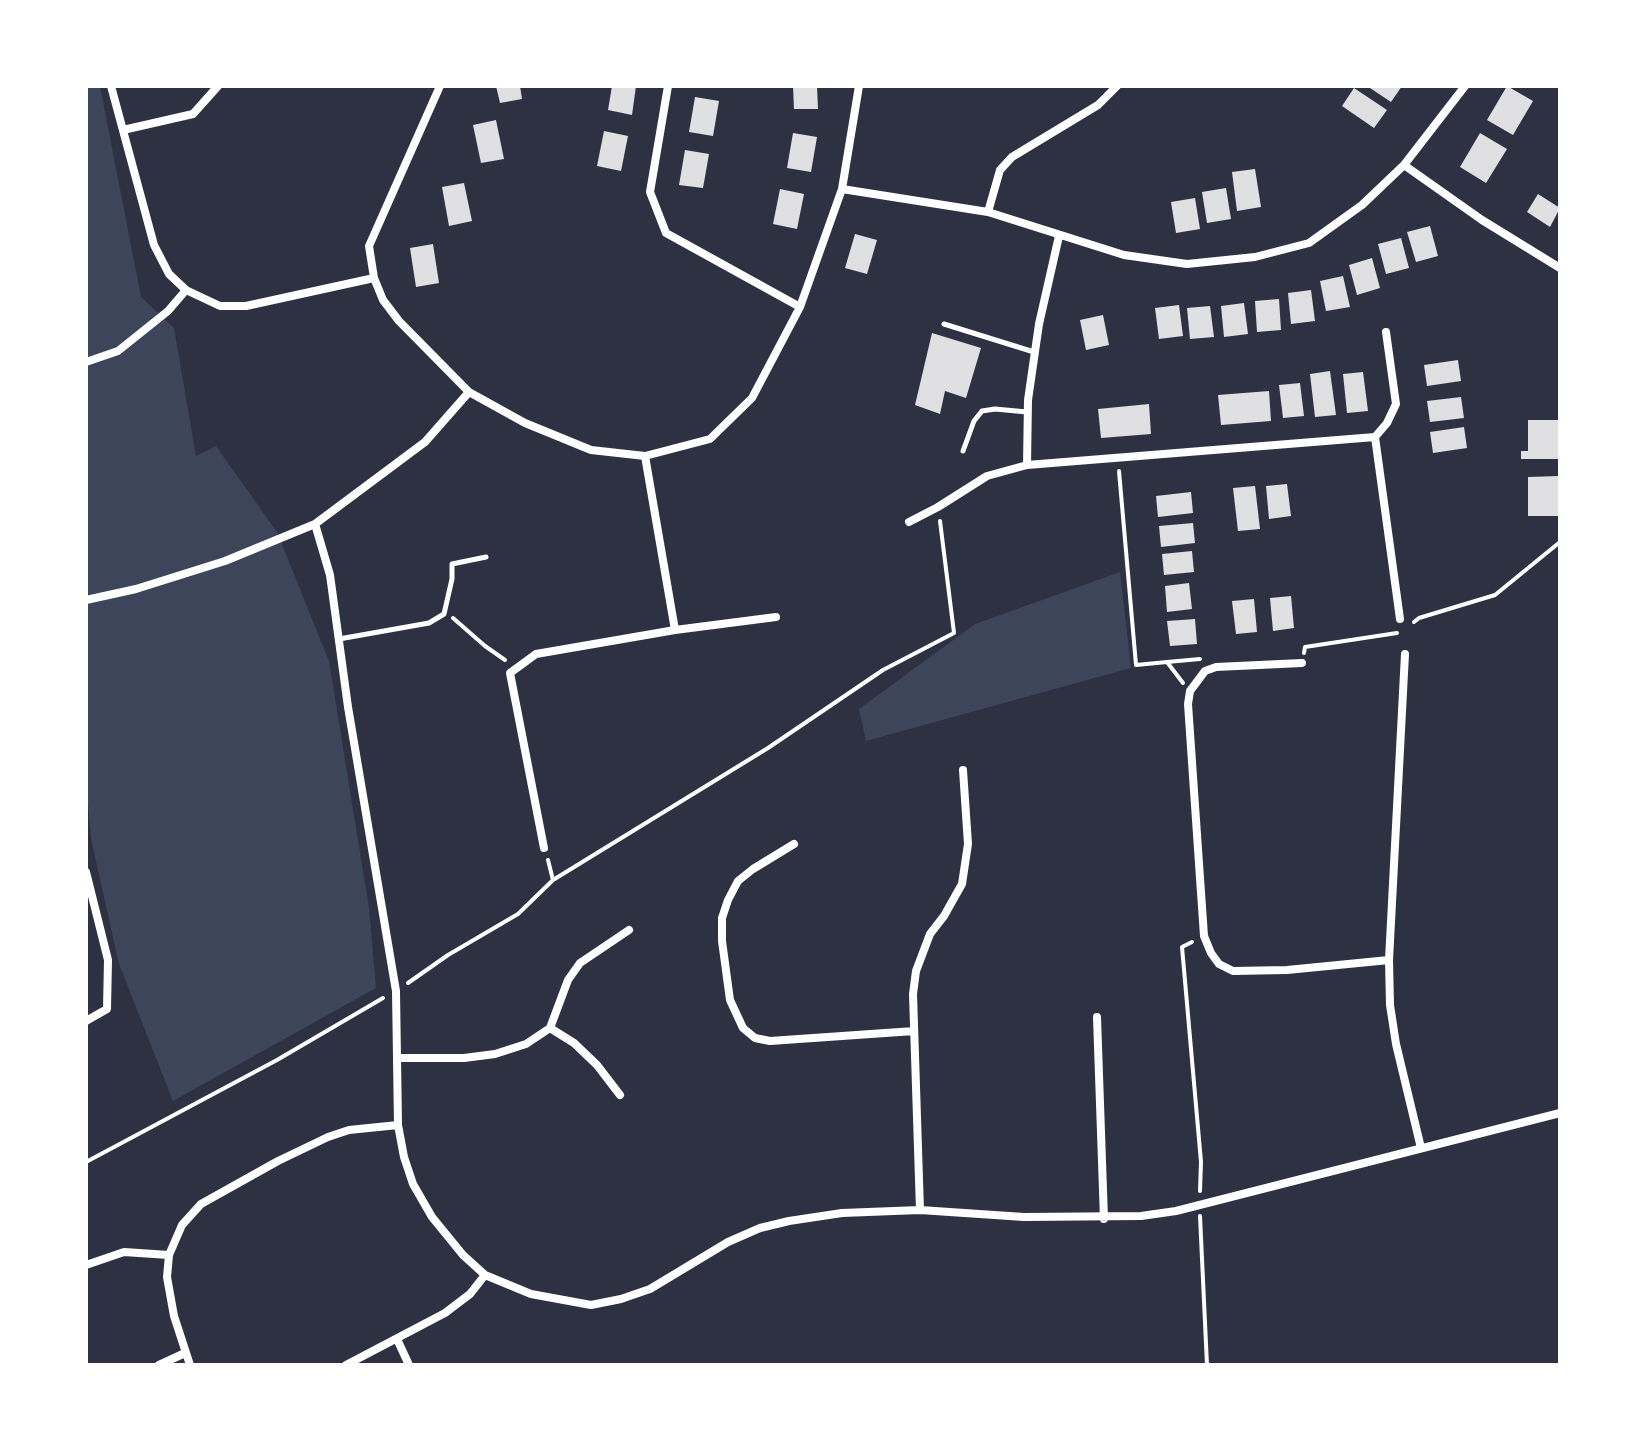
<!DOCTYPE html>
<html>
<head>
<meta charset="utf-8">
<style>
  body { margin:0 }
  #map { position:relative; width:1646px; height:1451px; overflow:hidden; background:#2d3142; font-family:Georgia,serif }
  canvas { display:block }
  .frame { position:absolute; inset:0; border:88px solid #fff; pointer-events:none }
</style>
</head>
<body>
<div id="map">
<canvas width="1646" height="1451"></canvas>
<div class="frame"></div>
</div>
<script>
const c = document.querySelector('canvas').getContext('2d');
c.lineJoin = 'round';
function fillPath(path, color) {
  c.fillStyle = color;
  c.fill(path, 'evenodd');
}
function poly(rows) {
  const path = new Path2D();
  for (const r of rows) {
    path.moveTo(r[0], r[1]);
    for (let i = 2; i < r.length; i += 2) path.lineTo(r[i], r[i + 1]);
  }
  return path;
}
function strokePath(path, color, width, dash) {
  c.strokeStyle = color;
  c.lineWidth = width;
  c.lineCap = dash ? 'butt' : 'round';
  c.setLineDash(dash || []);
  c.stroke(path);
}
const green = poly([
  [86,86,100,86,141,297,174,328,196,456,216,446,277,532,329,661,369,908,376,988,173,1101,119,964,91,839,86,781],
  [1120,572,1131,668,866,741,859,709,975,624]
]);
const building = poly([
  [496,86,520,86,522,99,500,103],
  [612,86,636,86,632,115,608,110],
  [793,86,817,86,818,109,794,109],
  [1367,86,1402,86,1391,102],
  [1507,86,1533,101,1513,135,1487,120],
  [1354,88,1387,110,1374,128,1342,106],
  [695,97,719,101,713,136,689,132],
  [496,120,504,159,481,163,473,125],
  [604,131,628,136,621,171,597,166],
  [793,133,817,137,811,172,787,168],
  [1480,133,1507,149,1486,183,1460,167],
  [685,150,709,154,703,188,679,185],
  [1255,169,1261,207,1237,211,1232,172],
  [464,183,472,221,449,226,442,187],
  [1226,188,1231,219,1207,223,1202,192],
  [780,189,804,194,797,229,773,224],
  [1538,194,1560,208,1550,227,1527,212],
  [1195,198,1200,229,1176,233,1171,202],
  [1430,226,1438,256,1416,262,1407,232],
  [855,234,877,240,867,274,845,268],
  [1401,238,1409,268,1386,274,1378,244],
  [433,244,439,283,416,287,410,248],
  [1372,258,1380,288,1357,295,1349,265],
  [1343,276,1350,307,1326,311,1320,281],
  [1311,290,1315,321,1291,324,1288,293],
  [1279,299,1281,330,1257,332,1255,301],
  [1244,303,1248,334,1224,337,1221,306],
  [1179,305,1183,336,1159,339,1155,308],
  [1210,306,1214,337,1190,339,1187,308],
  [1103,315,1109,345,1086,350,1080,320],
  [932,333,981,348,966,398,945,391,940,414,915,405],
  [1458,360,1461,381,1427,386,1424,365],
  [1330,371,1336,415,1315,417,1310,374],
  [1363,372,1368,411,1347,413,1343,374],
  [1300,383,1304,416,1283,418,1279,385],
  [1269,391,1271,421,1221,425,1218,395],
  [1461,397,1464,418,1430,422,1427,401],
  [1149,404,1151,434,1101,438,1098,409],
  [1528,420,1559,420,1560,459,1521,459,1521,451,1528,451],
  [1464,427,1467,448,1433,453,1430,432],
  [1558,476,1558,516,1528,516,1528,477],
  [1287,484,1291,516,1269,519,1266,486],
  [1255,486,1260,529,1238,531,1233,488],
  [1191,492,1193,513,1158,517,1156,496],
  [1193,523,1195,543,1161,547,1159,526],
  [1192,551,1194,572,1164,575,1162,554],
  [1189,583,1192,609,1167,612,1165,586],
  [1291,596,1294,628,1273,631,1270,598],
  [1254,599,1257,632,1236,634,1232,601],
  [1195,619,1197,644,1170,646,1167,621]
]);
const path = poly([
  [1119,471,1136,665,1167,662,1183,683],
  [453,618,485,646,505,660],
  [1414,622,1419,618,1495,595,1560,542],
  [1304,653,1305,647,1397,633],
  [1167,662,1200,659],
  [548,860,553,880],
  [1192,942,1182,947,1201,1162,1200,1191],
  [408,983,448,955,518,914,553,880,768,748,883,670,954,633,940,521],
  [86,1162,277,1060,383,998],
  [1200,1216,1207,1365]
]);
const service = poly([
  [944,324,1034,352],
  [963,451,974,421,982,411,995,409,1027,412],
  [339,639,429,623,444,614,452,579,452,564,486,557]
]);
const minor = poly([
  [111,86,154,245,169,274,186,290,220,306,246,306,374,278],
  [440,86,369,246,374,278,383,300,399,321,469,392,525,423,591,450,645,456,710,439,752,398,800,307,842,189,859,86],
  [668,86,650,192,666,233,800,307],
  [123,130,193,114,218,86],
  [1404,165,1482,220,1560,268],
  [842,189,988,212,1124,255,1187,264,1255,257,1309,243,1362,205,1404,165,1465,86],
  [988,212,1000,170,1012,157,1098,105,1117,86],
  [86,362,118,351,168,311,186,290],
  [1375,437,1400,619],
  [645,456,675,630],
  [1027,465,1028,400,1039,324,1059,236],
  [909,522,938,507,987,476,1027,465,1375,437,1387,423,1396,404,1386,332],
  [315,524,330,575,348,707,396,991,398,1125,404,1157,413,1184,432,1217,463,1255,485,1275,531,1294,591,1305,621,1299,650,1289,728,1242,760,1228,789,1221,842,1213,920,1210,1024,1217,1141,1216,1176,1211,1560,1113],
  [86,600,136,589,225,561,315,524,425,442,469,392],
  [1405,654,1389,960,1390,1005,1396,1044,1421,1148],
  [1302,663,1216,667,1205,671,1190,691,1188,704,1204,936,1211,953,1219,964,1233,971,1287,970,1389,960],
  [794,844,753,869,738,881,728,900,722,918,722,941,730,1000,743,1028,755,1038,770,1041,914,1031],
  [544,848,510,673,536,654,675,630,776,617],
  [86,872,108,960,107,1009,86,1021],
  [1097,1017,1104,1219],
  [550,1028,574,1043,597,1065,620,1095],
  [397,1058,464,1058,495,1054,526,1044,550,1028,568,980,580,963,629,930],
  [920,1210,913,994,916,971,930,934,944,916,962,884,968,844,963,770],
  [86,1265,124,1252,169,1255],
  [397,1339,409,1365],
  [159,1365,185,1353],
  [190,1365,174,1316,167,1277,169,1255,182,1225,201,1204,278,1161,328,1137,349,1130,398,1125],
  [346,1365,445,1313,470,1294,485,1275]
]);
fillPath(green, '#3c4559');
fillPath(building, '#e0e0e3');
strokePath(path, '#fff', 4);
strokePath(service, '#fff', 5);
strokePath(minor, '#fff', 8);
</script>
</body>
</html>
